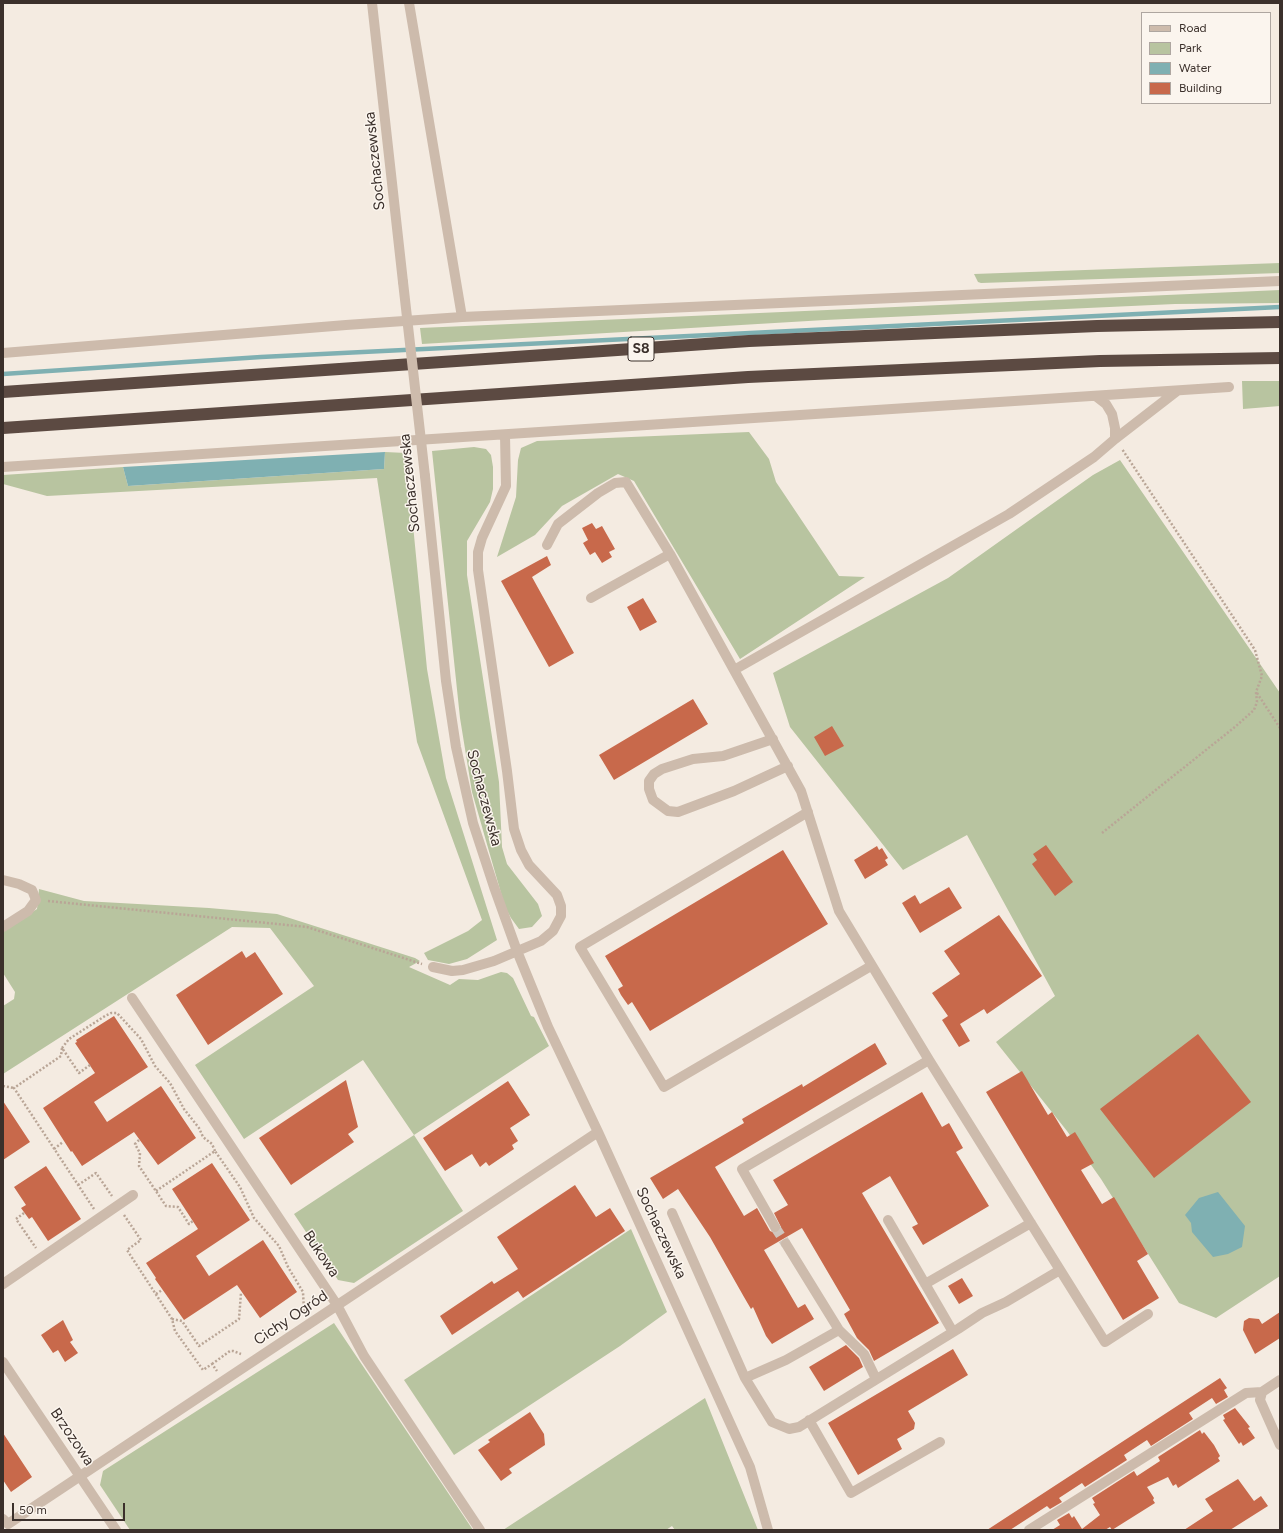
<!DOCTYPE html>
<html>
<head>
<meta charset="utf-8">
<style>
  body { margin:0 }
  #map { position:relative; width:1283px; height:1533px; overflow:hidden; background:#f4ebe1; font-family:Figtree,sans-serif }
  canvas { display:block }
  .frame { position:absolute; inset:0; border:4px solid #3b302b; pointer-events:none }
  .legend { position:absolute; left:1141px; top:12px; width:130px; height:92px; box-sizing:border-box; background:#fbf5ee; border:1px solid #aea6a0; margin:0; padding:5px 7px; list-style:none; font-size:12px; color:#3b302b }
  .legend li { display:flex; align-items:center; gap:8px; height:20px }
  .legend b { width:20px; border:1px solid #aea6a0 }
  .scale { position:absolute; left:12px; top:1503px; width:113px; height:18px; box-sizing:border-box; border:2px solid #3b302b; border-top:0; padding-left:5px; font-size:12px; line-height:14px; white-space:nowrap; color:#3b302b; -webkit-text-stroke:3px #fbf5ee; paint-order:stroke }
</style>
</head>
<body>
<div id="map">
<canvas width="1283" height="1533"></canvas>
<div class="frame"></div>
<ul class="legend">
<li><b style="height:5px;background:#cdbbac"></b>Road</li>
<li><b style="height:11px;background:#b8c4a0"></b>Park</li>
<li><b style="height:11px;background:#7fb0b2"></b>Water</li>
<li><b style="height:11px;background:#c8694b"></b>Building</li>
</ul>
<div class="scale">50 m</div>
</div>
<script>
const c = document.querySelector('canvas').getContext('2d');
c.lineJoin = 'round';
function fillPath(path, color) {
  c.fillStyle = color;
  c.fill(path, 'evenodd');
}
function poly(rows) {
  const path = new Path2D();
  for (const r of rows) {
    path.moveTo(r[0], r[1]);
    for (let i = 2; i < r.length; i += 2) path.lineTo(r[i], r[i + 1]);
  }
  return path;
}
function strokePath(path, color, width, dash) {
  c.strokeStyle = color;
  c.lineWidth = width;
  c.lineCap = dash ? 'butt' : 'round';
  c.setLineDash(dash || []);
  c.stroke(path);
}
function write(font, color, halo, rows, align = 'center') {
  c.font = font + ' Figtree,sans-serif';
  c.lineWidth = 3;
  c.setLineDash([]);
  c.textBaseline = 'middle';
  c.strokeStyle = halo;
  c.fillStyle = color;
  for (const [text, x, y, turn = 0] of rows) {
    c.save();
    c.translate(x, y);
    c.rotate((+turn || 0) * Math.PI / 180);
    c.textAlign = isNaN(turn) ? turn : align;
    if (halo) c.strokeText(text, 0, 0);
    c.fillText(text, 0, 0);
    c.restore();
  }
}
const green = poly([
  [1280,263,1280,273,981,283,978,282,974,274],
  [1280,290,1280,303,1175,304,825,320,422,344,420,328],
  [1242,381,1280,381,1280,406,1243,409],
  [749,432,769,459,776,482,839,576,865,577,740,659,634,481,618,474,562,506,535,535,497,557,516,497,518,460,521,448,537,441],
  [474,447,486,449,491,455,493,467,493,489,490,502,467,541,467,575,499,782,502,847,507,864,538,904,542,916,532,927,519,929,511,918,505,907,472,792,460,718,432,451],
  [385,452,406,453,427,669,446,778,497,940,467,959,449,964,428,960,424,953,468,931,482,920,417,742,377,478,47,496,3,484,3,475,123,467,128,486,384,469],
  [1120,460,1280,693,1280,1276,1216,1318,1179,1303,1101,1179,1067,1131,996,1042,1055,996,967,835,903,870,790,727,773,673,948,578,1093,475],
  [39,889,84,901,209,908,277,914,415,958,420,961,409,967,450,985,459,979,478,980,501,972,507,973,513,978,531,1016,534,1017,549,1046,414,1135,463,1211,354,1283,338,1280,294,1214,414,1135,363,1060,244,1139,195,1065,314,986,270,928,232,927,3,1074,3,1006,14,999,15,992,3,973,3,931,37,909],
  [631,1229,667,1312,620,1346,454,1455,404,1380],
  [334,1323,473,1530,130,1530,100,1485,103,1471],
  [705,1398,758,1530,675,1530,672,1526,666,1530,503,1530]
]);
const water = poly([
  [385,452,384,469,128,486,123,467],
  [1218,1192,1245,1226,1242,1247,1228,1254,1213,1257,1192,1232,1191,1223,1185,1215,1199,1198]
]);
const stream = poly([
  [3,374,261,357,1280,307]
]);
const building = poly([
  [592,523,596,529,602,526,615,549,609,552,612,557,602,563,595,552,590,555,583,543,588,540,582,528],
  [547,556,551,565,532,577,574,653,549,667,501,581],
  [643,598,657,622,640,631,627,607],
  [693,699,708,724,614,780,599,755],
  [832,726,844,746,825,756,814,737],
  [1046,845,1073,882,1055,896,1032,864,1037,860,1033,854],
  [877,846,879,850,882,848,888,858,885,860,888,865,865,879,854,860],
  [783,850,828,924,650,1031,632,1002,628,1005,621,995,618,989,623,986,605,956],
  [949,887,962,908,920,933,902,903,915,895,920,904],
  [999,915,1042,976,987,1014,984,1009,960,1024,970,1041,959,1047,942,1020,948,1016,932,993,960,974,944,951],
  [242,951,246,958,255,952,283,994,208,1045,176,995],
  [114,1016,148,1067,94,1102,107,1122,161,1086,196,1138,158,1165,134,1132,82,1166,72,1151,71,1152,43,1108,95,1073,75,1043,77,1042,76,1040],
  [1198,1034,1251,1102,1154,1178,1100,1109],
  [875,1043,887,1064,715,1167,744,1216,757,1208,770,1231,775,1233,779,1232,781,1227,774,1213,788,1205,773,1180,922,1092,942,1127,949,1123,963,1148,956,1152,989,1206,923,1245,912,1227,918,1224,890,1176,862,1193,939,1323,874,1361,869,1350,857,1338,844,1314,850,1310,802,1228,764,1250,798,1308,805,1304,814,1319,772,1344,766,1336,753,1307,751,1309,744,1297,710,1237,678,1189,663,1199,650,1178,744,1123,742,1119,802,1084,803,1087],
  [1022,1071,1048,1115,1052,1112,1067,1137,1075,1132,1094,1163,1081,1170,1102,1204,1114,1197,1148,1254,1137,1261,1159,1298,1123,1320,986,1092],
  [346,1080,358,1127,348,1134,354,1142,291,1185,259,1138],
  [508,1081,530,1115,510,1128,518,1141,512,1145,514,1149,489,1166,486,1162,480,1167,472,1154,445,1171,423,1138],
  [3,1101,30,1142,3,1160],
  [212,1163,250,1220,196,1256,209,1276,263,1240,297,1292,260,1318,237,1285,184,1320,155,1279,156,1278,146,1263,198,1229,172,1189],
  [46,1166,81,1219,48,1241,32,1217,29,1219,21,1208,26,1205,14,1187],
  [575,1185,596,1217,610,1208,625,1231,523,1298,518,1291,452,1335,440,1316,492,1281,494,1284,518,1269,497,1237],
  [962,1278,973,1296,959,1304,948,1286],
  [1280,1312,1280,1338,1255,1354,1243,1330,1244,1321,1249,1318,1259,1319,1262,1324],
  [63,1320,73,1340,70,1342,78,1353,65,1362,58,1350,53,1353,41,1335],
  [846,1345,859,1358,863,1367,824,1391,809,1367],
  [953,1349,968,1375,908,1411,915,1423,914,1429,897,1439,902,1449,858,1475,828,1423],
  [1220,1378,1227,1388,1224,1390,1228,1397,1216,1404,1212,1398,1189,1413,1193,1419,1151,1446,1147,1440,1124,1455,1127,1460,1085,1487,1082,1483,1059,1498,1062,1502,1050,1509,1047,1506,1010,1530,987,1530],
  [1235,1408,1250,1427,1248,1428,1255,1438,1243,1446,1241,1442,1239,1444,1223,1420,1225,1419,1223,1415],
  [530,1412,544,1434,545,1445,509,1469,512,1473,501,1481,478,1450,490,1442,488,1440],
  [1200,1430,1202,1434,1204,1432,1214,1445,1220,1456,1218,1458,1220,1461,1178,1488,1176,1484,1173,1486,1168,1477,1147,1487,1154,1498,1153,1500,1155,1503,1112,1530,1110,1527,1105,1530,1052,1530,1060,1525,1057,1520,1069,1513,1072,1518,1074,1516,1082,1529,1100,1515,1093,1504,1095,1503,1092,1498,1134,1471,1137,1476,1160,1461,1158,1457],
  [3,1433,32,1477,11,1492,3,1480],
  [1238,1479,1254,1501,1261,1496,1268,1506,1230,1530,1184,1530,1213,1511,1205,1499]
]);
const minorTunnel = poly([
  [775,1227,786,1244]
]);
const path = poly([
  [1257,693,1280,728],
  [1102,833,1236,726,1254,710,1257,702,1256,692,1262,676,1255,650,1122,449],
  [48,901,307,927,422,964],
  [62,1048,69,1039,105,1016,111,1013,117,1013,141,1039,155,1066,170,1083,184,1109,199,1128,203,1137,212,1144,215,1151],
  [90,1065,79,1073,62,1048,61,1056,14,1088,94,1209],
  [3,1086,14,1088],
  [139,1140,135,1144,140,1153,139,1166,166,1206,178,1207,189,1224,193,1221],
  [54,1149,63,1142],
  [78,1185,96,1173,112,1196],
  [156,1191,215,1151,240,1187,254,1218,279,1246,288,1267,303,1292,304,1311],
  [24,1213,16,1219,36,1248],
  [124,1215,141,1240,127,1250,172,1319,175,1331,203,1370,212,1364,217,1371],
  [156,1294,162,1290],
  [172,1319,182,1321,199,1346,239,1319,241,1293],
  [212,1364,230,1351,233,1351,241,1354]
]);
const minor = poly([
  [372,3,403,282],
  [409,3,462,317],
  [3,353,346,325,462,317,1280,281],
  [1097,397,1106,404,1112,414,1115,428,1115,439],
  [3,467,1229,387],
  [425,476,446,681,456,747,473,823,494,887,517,951,548,1027,598,1132,750,1467,768,1530],
  [547,545,558,524,598,493,615,483,626,482,670,554,734,670],
  [591,598,670,554],
  [773,739,723,756,693,759,662,769,654,774,649,781,649,789,653,800,668,811,678,812,734,791,788,766],
  [808,812,580,947,664,1087,871,966],
  [3,880,19,884,32,890,36,900,28,911,3,927],
  [433,967,452,971,463,970,494,961,541,941,553,931,561,916,561,906,557,895,529,865,521,850,514,829,507,771,478,570,478,552,482,538,506,486,505,435],
  [132,998,337,1305,364,1356,480,1530],
  [672,1213,745,1378,772,1422,789,1429,799,1427,958,1329,982,1313,1006,1302,1060,1270],
  [888,1220,953,1332],
  [775,1227,742,1169,929,1060],
  [3,1284,133,1195],
  [925,1284,1031,1223],
  [1148,1314,1105,1342,929,1060,839,911,801,791,734,670,1009,514,1094,457,1115,439,1177,391],
  [839,1330,864,1354,876,1379],
  [3,1362,116,1530],
  [745,1378,786,1360,839,1330,786,1244],
  [1280,1380,1262,1392,1260,1400,1280,1445],
  [809,1420,851,1493,940,1442],
  [3,1519,8,1524,598,1132],
  [1029,1530,1246,1393,1262,1392]
]);
const highway = poly([
  [3,392,749,341,1097,326,1280,322],
  [3,428,748,377,1100,361,1280,358]
]);
const minorBridge = poly([
  [403,282,425,476]
]);
const shields = [
  [641,349,26]
];
const shieldNames = [
  ["S8",641,349]
];
const streetNames = [
  ["Sochaczewska",375,161,-96],
  ["Sochaczewska",410,483,-96],
  ["Sochaczewska",484,798,75],
  ["Sochaczewska",661,1233,65],
  ["Bukowa",321,1254,56],
  ["Cichy Ogród",291,1318,-34],
  ["Brzozowa",72,1437,56]
];
fillPath(green, '#b8c4a0');
fillPath(water, '#7fb0b2');
strokePath(stream, '#7fb0b2', 4.5);
fillPath(building, '#c8694b');
strokePath(minorTunnel, '#cfc6bd', 10, [10, 5]);
strokePath(path, '#b9a596', 2.5, [2, 2]);
strokePath(minor, '#cdbbac', 10);
strokePath(highway, '#5c4a42', 12);
strokePath(minorBridge, '#cdbbac', 10);
for (const [x, y, w] of shields) {
  const box = new Path2D();
  box.roundRect(x - w / 2, y - 12, w, 24, 3);
  c.fillStyle = '#fbf5ee';
  c.fill(box);
  strokePath(box, '#3b302b', 1);
}
write('bold 14px', '#3b302b', null, shieldNames);
write('15px', '#3b302b', '#fbf5ee', streetNames);
</script>
</body>
</html>
